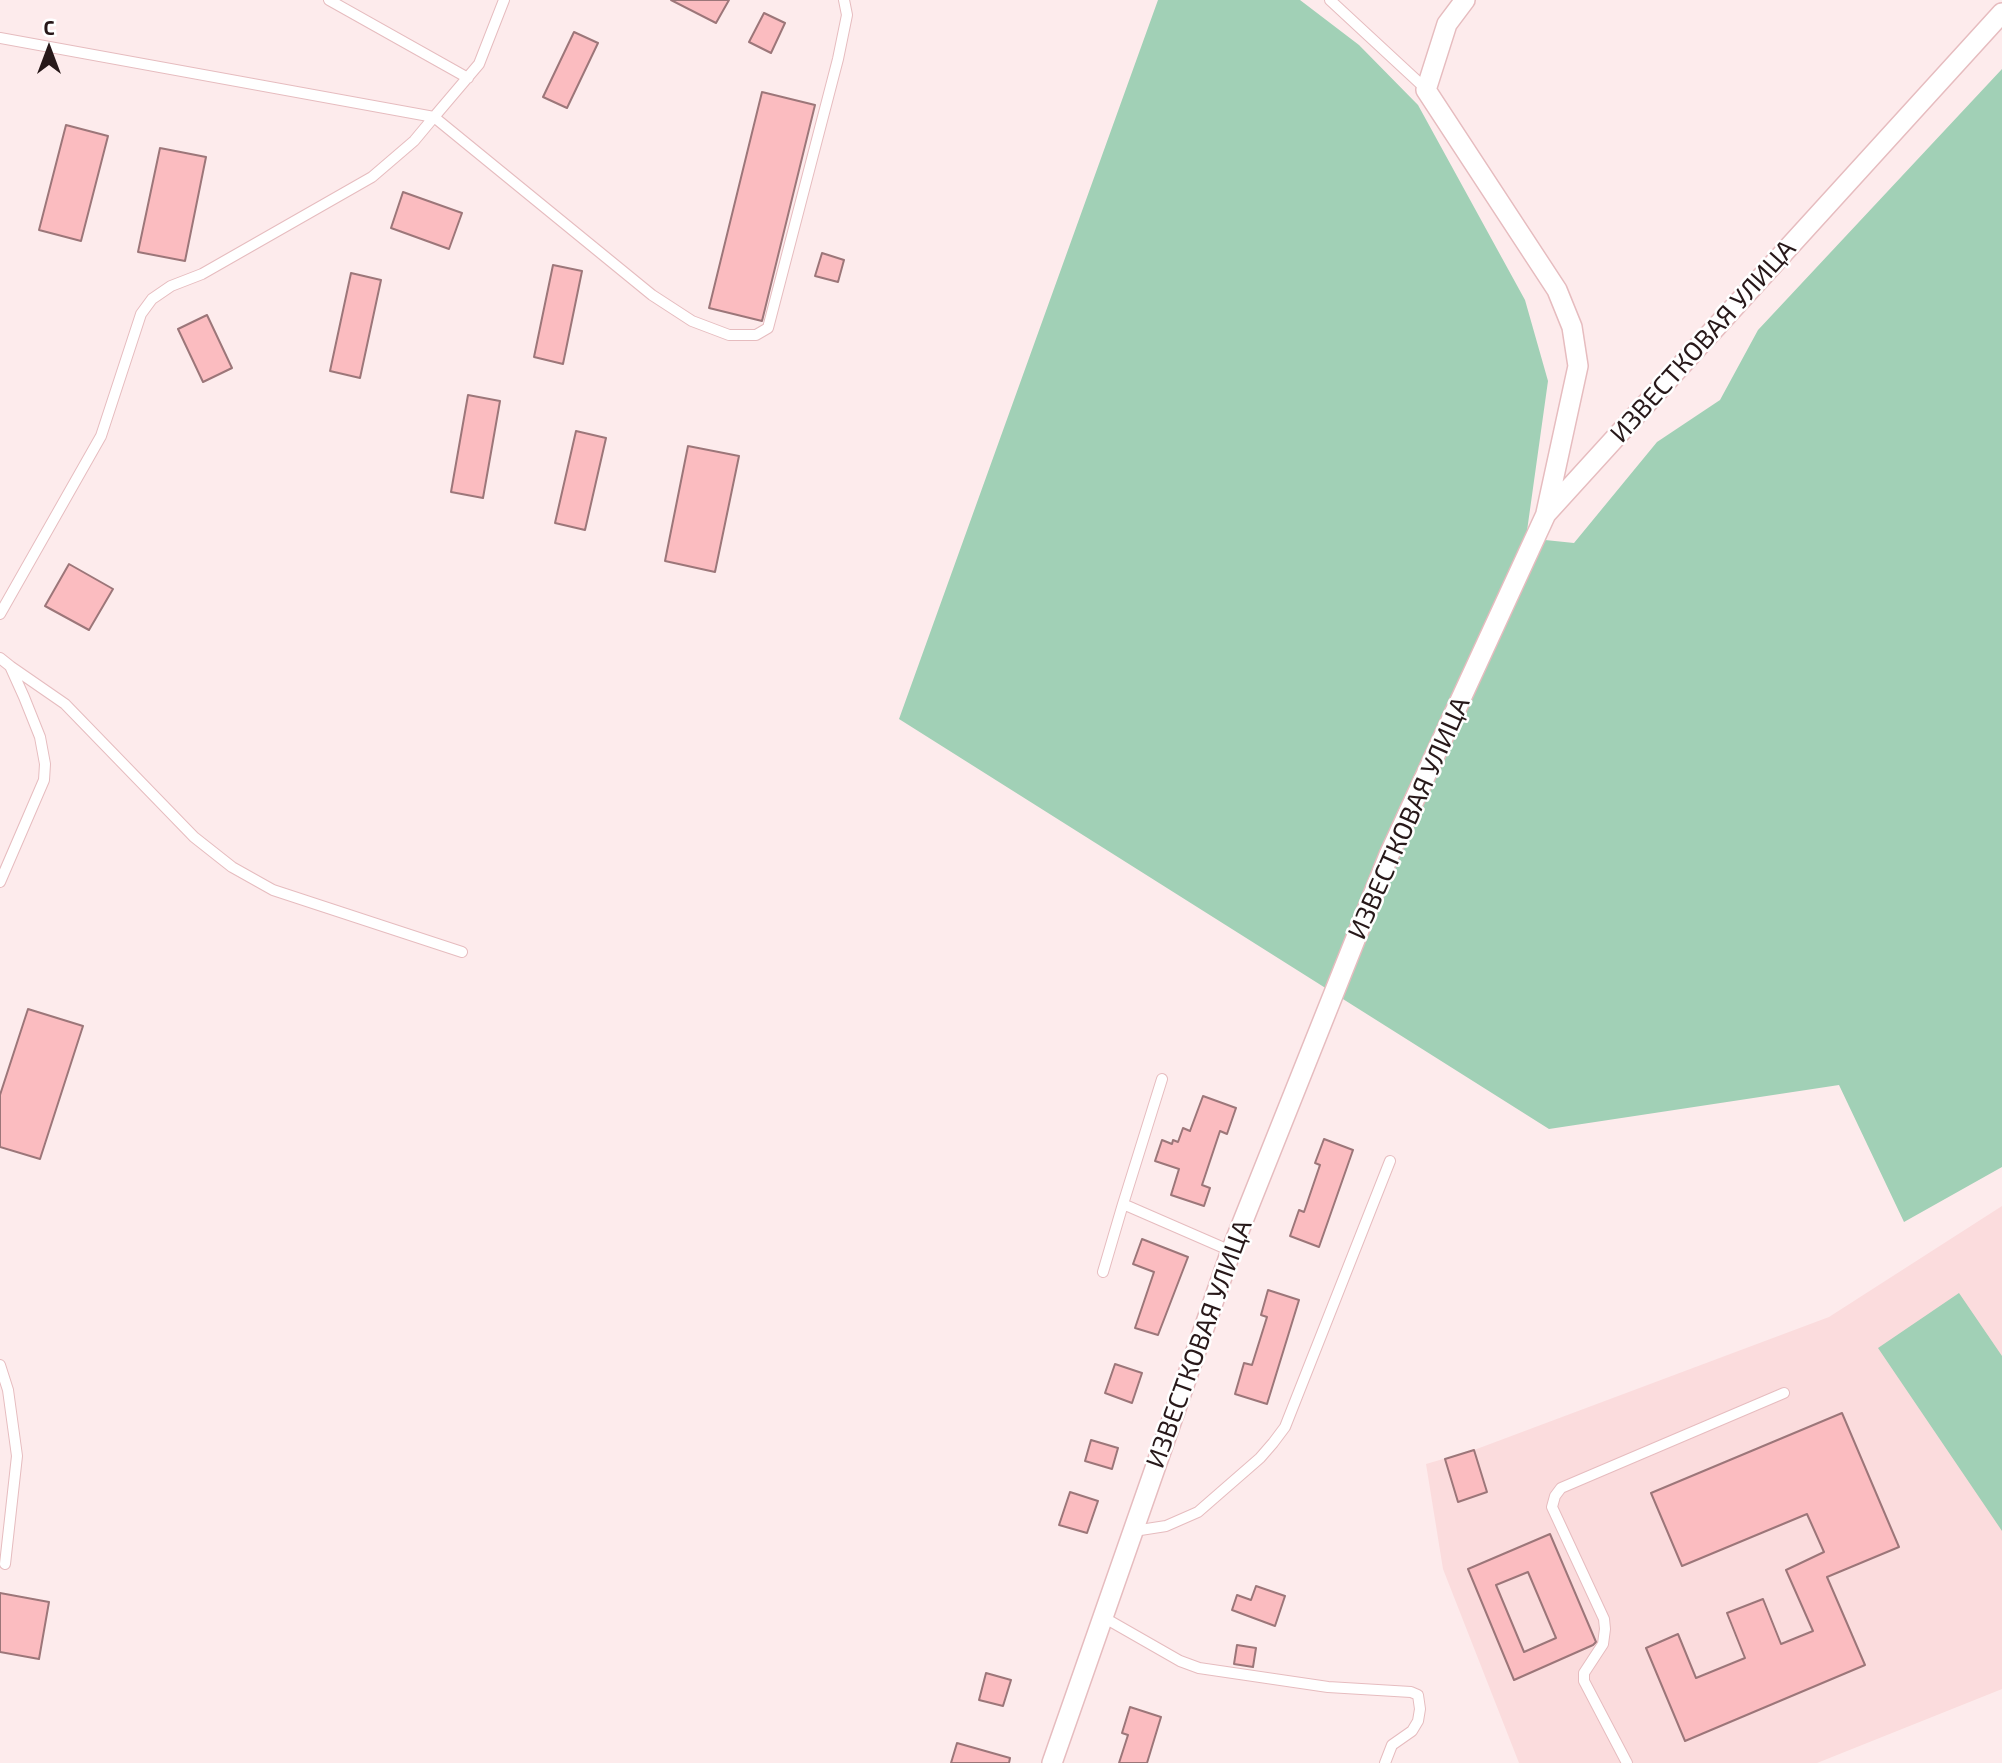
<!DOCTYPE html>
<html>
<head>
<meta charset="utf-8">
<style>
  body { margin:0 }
  #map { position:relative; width:2002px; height:1763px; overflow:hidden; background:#fdebec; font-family:"Exo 2",sans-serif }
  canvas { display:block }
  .north { position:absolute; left:14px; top:14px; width:70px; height:70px; -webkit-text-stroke:5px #fff; paint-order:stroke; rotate:0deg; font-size:19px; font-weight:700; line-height:28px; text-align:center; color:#271819 }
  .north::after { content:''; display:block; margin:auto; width:24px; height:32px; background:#271819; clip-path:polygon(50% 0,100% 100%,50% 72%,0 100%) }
</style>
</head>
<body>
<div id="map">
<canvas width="2002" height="1763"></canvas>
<div class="north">С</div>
</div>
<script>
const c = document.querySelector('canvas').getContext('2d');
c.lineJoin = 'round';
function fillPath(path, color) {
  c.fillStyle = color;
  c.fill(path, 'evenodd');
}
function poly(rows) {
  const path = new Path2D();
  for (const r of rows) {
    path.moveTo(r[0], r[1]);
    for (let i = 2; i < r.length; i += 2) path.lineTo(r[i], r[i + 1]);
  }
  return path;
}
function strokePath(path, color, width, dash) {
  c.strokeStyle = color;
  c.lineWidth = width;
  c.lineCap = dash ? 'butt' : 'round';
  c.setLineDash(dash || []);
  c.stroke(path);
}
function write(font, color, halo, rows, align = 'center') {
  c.font = font + ' "Exo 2",sans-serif';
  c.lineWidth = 5;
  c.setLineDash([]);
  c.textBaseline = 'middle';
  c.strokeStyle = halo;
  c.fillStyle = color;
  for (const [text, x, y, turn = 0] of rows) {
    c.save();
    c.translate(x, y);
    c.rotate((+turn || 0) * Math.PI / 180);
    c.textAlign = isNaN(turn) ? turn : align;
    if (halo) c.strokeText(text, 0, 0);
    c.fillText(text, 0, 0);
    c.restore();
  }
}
const built = poly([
  [2002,1206,2002,1689,1817,1763,1519,1763,1443,1569,1426,1464,1474,1450,1829,1317]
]);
const green = poly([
  [1158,0,1300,0,1359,45,1418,105,1525,300,1548,381,1526,538,1574,543,1657,442,1720,400,1758,330,2002,69,2002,1167,1904,1222,1839,1085,1549,1129,899,719],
  [1959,1293,2002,1356,2002,1531,1878,1348]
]);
const building = poly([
  [671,0,729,0,716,23,671,0],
  [764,13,785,23,771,53,749,42,764,13],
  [574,32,598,43,567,108,543,97,574,32],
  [762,92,815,105,762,321,709,308,762,92],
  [66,125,108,136,81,241,39,230,66,125],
  [160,148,206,157,185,261,138,252,160,148],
  [403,192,462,213,449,249,391,228,403,192],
  [822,253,844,260,838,282,815,276,822,253],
  [553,265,582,271,563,364,534,357,553,265],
  [351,273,381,280,360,378,330,371,351,273],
  [207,315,232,368,203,382,178,329,207,315],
  [468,395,500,401,483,498,451,492,468,395],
  [576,431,606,438,585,530,555,523,576,431],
  [688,446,739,456,715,572,665,561,688,446],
  [69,564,113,589,89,630,45,606,69,564],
  [28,1009,83,1026,40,1159,0,1147,0,1095,28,1009],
  [1203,1096,1236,1108,1227,1134,1220,1131,1202,1185,1210,1188,1204,1206,1171,1195,1179,1169,1155,1161,1162,1140,1172,1144,1173,1140,1178,1142,1183,1128,1190,1131,1203,1096],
  [1324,1139,1353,1150,1319,1247,1290,1236,1299,1210,1304,1212,1320,1165,1315,1163,1324,1139],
  [1142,1239,1188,1257,1158,1335,1135,1328,1154,1272,1133,1264,1142,1239],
  [1268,1290,1299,1300,1267,1404,1235,1394,1244,1363,1252,1365,1267,1317,1261,1315,1268,1290],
  [1115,1364,1142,1373,1132,1403,1105,1393,1115,1364],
  [1842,1413,1899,1547,1827,1577,1865,1665,1685,1741,1646,1648,1678,1634,1696,1678,1745,1658,1727,1613,1763,1599,1781,1644,1813,1631,1786,1570,1824,1552,1807,1514,1682,1566,1651,1493,1842,1413],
  [1091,1440,1118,1448,1112,1469,1085,1461,1091,1440],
  [1474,1450,1487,1492,1458,1502,1445,1459,1474,1450],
  [1070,1492,1098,1501,1087,1533,1059,1525,1070,1492],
  [1550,1534,1596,1642,1593,1645,1514,1680,1468,1569,1550,1534],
  [1528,1572,1556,1638,1524,1652,1496,1585,1528,1572],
  [1256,1586,1285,1596,1275,1626,1232,1610,1237,1595,1251,1600,1256,1586],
  [0,1593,49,1602,39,1659,0,1652,0,1593],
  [1237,1645,1256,1648,1253,1667,1234,1664,1237,1645],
  [986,1673,1011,1680,1003,1706,979,1700,986,1673],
  [1130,1707,1161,1717,1147,1763,1119,1763,1128,1735,1122,1733,1130,1707],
  [957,1743,1010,1758,1009,1763,951,1763,957,1743]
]);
const service = poly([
  [329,0,468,78],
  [1330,0,1426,89],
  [0,38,434,117,479,64,504,0],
  [0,614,101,436,141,314,152,299,171,286,202,274,372,177,414,141,434,117,652,295,692,321,729,335,756,335,768,328,838,59,847,15,844,0],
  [0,658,10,666,24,697,40,737,45,764,44,780,0,882],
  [10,666,65,704,194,837,232,867,273,890,462,952],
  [1162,1079,1123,1204,1231,1251],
  [1103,1272,1123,1204],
  [0,1365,8,1390,17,1456,5,1564],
  [1134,1531,1166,1526,1198,1512,1260,1458,1273,1443,1285,1427,1390,1161],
  [1103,1617,1180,1661,1199,1668,1328,1687,1411,1692,1418,1695,1420,1709,1418,1721,1412,1731,1392,1745,1385,1763],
  [1627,1763,1584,1681,1584,1673,1603,1644,1605,1629,1604,1619,1552,1507,1555,1496,1561,1488,1784,1393]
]);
const minor = poly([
  [1465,0,1447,24,1426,90,1557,290,1572,327,1578,366,1546,513],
  [1052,1763,1231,1251,1389,855,1546,514,2002,13]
]);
const streetNames = [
  ["ИЗВЕСТКОВАЯ УЛИЦА",1703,341,-48],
  ["ИЗВЕСТКОВАЯ УЛИЦА",1409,818,-66],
  ["ИЗВЕСТКОВАЯ УЛИЦА",1199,1344,-70]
];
fillPath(built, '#fbdcdd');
fillPath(green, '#a1d0b6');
fillPath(building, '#fbbcc0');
strokePath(building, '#9c7679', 2);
strokePath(service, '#e6bcbf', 12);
strokePath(minor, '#e6bcbf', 22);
strokePath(service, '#fff', 10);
strokePath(minor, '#fff', 19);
write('26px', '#271819', '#fff', streetNames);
</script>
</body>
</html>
